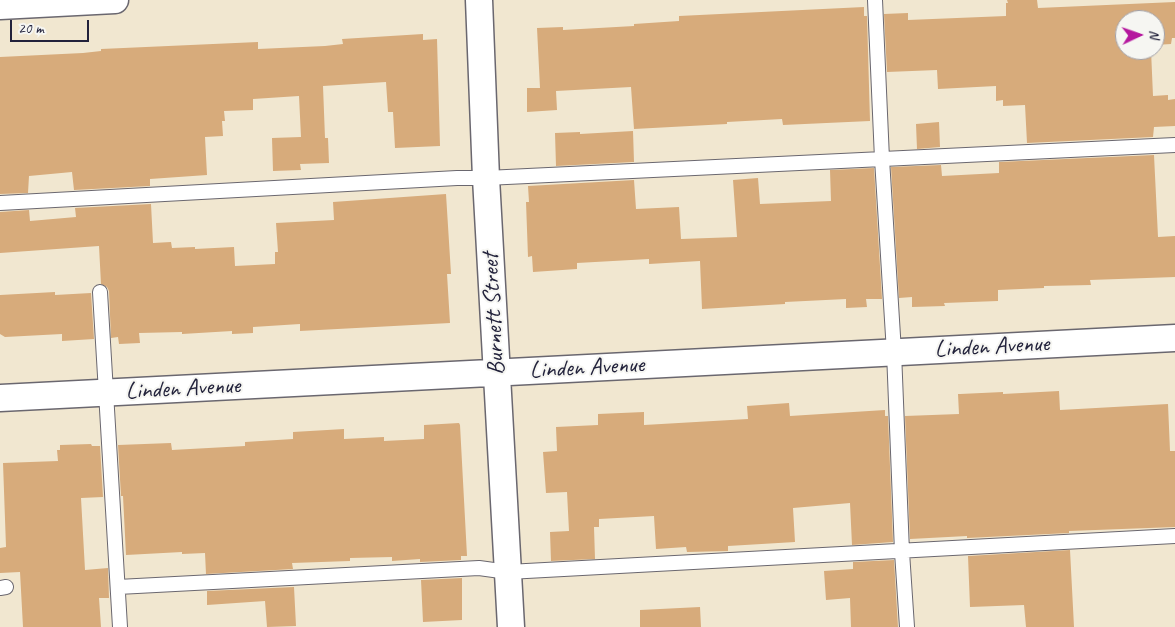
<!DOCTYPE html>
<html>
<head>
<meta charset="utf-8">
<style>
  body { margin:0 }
  #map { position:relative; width:1175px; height:627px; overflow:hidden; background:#f1e7d0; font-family:Caveat,sans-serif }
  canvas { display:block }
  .north { position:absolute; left:1115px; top:10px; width:50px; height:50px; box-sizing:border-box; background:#f6f6f2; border:1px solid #a1a1a9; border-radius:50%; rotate:87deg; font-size:14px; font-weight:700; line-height:20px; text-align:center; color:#22223b }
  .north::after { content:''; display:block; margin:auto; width:18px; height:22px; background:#b5179e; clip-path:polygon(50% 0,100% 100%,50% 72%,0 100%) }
  .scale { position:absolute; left:10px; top:20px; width:79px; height:22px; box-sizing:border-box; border:2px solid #22223b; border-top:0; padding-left:6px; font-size:15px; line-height:18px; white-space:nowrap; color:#22223b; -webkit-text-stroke:4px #f6f6f2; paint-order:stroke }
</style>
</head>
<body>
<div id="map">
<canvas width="1175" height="627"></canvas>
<div class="north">N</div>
<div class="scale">20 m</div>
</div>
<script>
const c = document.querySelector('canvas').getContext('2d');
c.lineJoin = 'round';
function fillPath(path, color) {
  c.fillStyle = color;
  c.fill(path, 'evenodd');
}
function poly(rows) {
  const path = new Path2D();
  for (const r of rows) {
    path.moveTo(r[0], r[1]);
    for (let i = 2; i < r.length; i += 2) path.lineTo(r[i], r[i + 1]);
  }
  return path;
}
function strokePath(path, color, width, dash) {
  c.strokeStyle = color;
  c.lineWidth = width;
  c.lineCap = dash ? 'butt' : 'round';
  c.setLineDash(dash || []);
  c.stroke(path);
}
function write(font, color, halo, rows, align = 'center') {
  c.font = font + ' Caveat,sans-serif';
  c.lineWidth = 4;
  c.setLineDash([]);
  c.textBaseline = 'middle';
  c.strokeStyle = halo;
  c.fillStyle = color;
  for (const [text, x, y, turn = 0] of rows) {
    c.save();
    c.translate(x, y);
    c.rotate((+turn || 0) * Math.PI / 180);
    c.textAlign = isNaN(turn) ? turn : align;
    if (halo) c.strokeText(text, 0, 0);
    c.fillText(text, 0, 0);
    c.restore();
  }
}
const building = poly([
  [1007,0,1037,0,1038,8,1175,2,1175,38,1172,38,1171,44,1155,45,1155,20,1125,20,1125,50,1151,50,1153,96,1168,95,1168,100,1175,99,1175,126,1154,127,1153,137,1027,143,1025,105,1003,106,1003,100,996,101,996,86,938,89,937,70,887,72,884,14,908,13,908,20,1006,16,1006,3,1008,3],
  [864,7,864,16,867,16,870,121,783,125,782,119,727,122,727,124,634,129,631,87,556,91,557,110,527,112,527,88,540,88,537,28,563,27,563,30,634,26,634,24,679,21,679,16],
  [423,34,423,40,437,39,440,146,395,148,393,112,388,112,386,82,323,86,325,138,328,138,329,163,300,164,301,170,273,171,272,138,301,137,299,96,253,99,253,110,224,111,225,121,222,121,223,136,205,137,207,175,150,179,150,186,74,190,72,172,29,176,28,193,0,194,0,57,83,53,101,51,101,49,258,42,258,49,325,46,343,44,342,39],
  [939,122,940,147,917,149,916,124],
  [633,131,634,162,556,166,555,133,580,132,580,134],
  [1154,155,1158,237,1175,236,1175,277,1090,280,1091,285,1044,286,1044,288,998,290,998,301,944,303,945,306,912,307,912,297,899,298,891,167,941,165,942,176,999,173,999,162],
  [874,168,882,299,866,299,867,307,846,308,846,299,785,302,785,304,702,309,700,261,649,264,649,259,577,263,577,269,533,272,532,256,528,257,526,202,529,202,528,186,634,180,636,209,679,207,681,239,737,237,733,180,758,178,760,204,831,201,830,170],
  [446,194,451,274,447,274,450,323,300,331,300,324,253,327,253,333,232,334,232,331,182,334,182,332,139,333,140,343,119,344,118,337,111,338,109,291,107,287,101,284,99,246,0,253,0,212,29,210,30,221,76,217,75,208,151,204,153,243,171,242,172,248,195,247,195,249,234,247,235,266,275,264,275,252,278,252,276,223,334,220,333,202],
  [55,292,55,295,91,293,94,339,62,341,62,334,5,337,0,334,0,295],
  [1059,391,1060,410,1168,404,1170,451,1175,451,1175,527,1069,531,1069,533,967,538,967,536,910,539,905,416,959,414,958,394,960,394,1003,392,1003,394],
  [789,403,790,416,885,410,885,416,888,416,893,542,852,545,850,503,793,508,795,542,728,546,728,551,687,552,686,547,656,549,654,516,599,519,599,527,594,527,595,559,551,561,550,532,569,531,567,492,546,493,543,452,557,451,556,427,598,425,598,414,644,412,644,425,748,419,747,406],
  [459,423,460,425,467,556,461,556,461,560,420,562,420,559,392,561,392,557,350,558,350,561,292,563,293,569,206,574,205,553,182,554,182,552,126,555,123,496,121,496,118,445,171,443,172,450,245,446,245,442,293,439,293,432,344,429,344,439,384,437,384,441,424,439,424,425],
  [91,444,92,446,100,446,103,497,81,498,85,570,108,568,109,598,99,598,101,627,23,627,20,572,0,573,0,548,6,547,3,463,58,461,57,450,60,450,60,445],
  [1070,550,1074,627,1026,627,1024,605,970,607,968,556],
  [894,560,898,627,851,627,850,598,826,600,824,571,853,569,853,562],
  [462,578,462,620,423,622,421,580],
  [294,587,296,626,267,627,265,601,207,605,207,591],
  [700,607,701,627,640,627,640,610]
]);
const lane = poly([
  [875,0,882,159,894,352,902,552,907,627],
  [0,203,457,178,486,178,1175,145],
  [100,292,120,627],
  [118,587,479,568,508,572,1175,536],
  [0,588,6,587]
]);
const street = poly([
  [479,0,486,178,511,627],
  [0,6,115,0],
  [0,398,1175,338]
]);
const streetNames = [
  ["Burnett Street",494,314,-93],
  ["Linden Avenue",992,347,-3],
  ["Linden Avenue",587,368,-3],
  ["Linden Avenue",183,389,-3]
];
fillPath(building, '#d7ab7b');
strokePath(lane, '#6a676f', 16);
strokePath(street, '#6a676f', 29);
strokePath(lane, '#fff', 14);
strokePath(street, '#fff', 26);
write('24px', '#22223b', '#f6f6f2', streetNames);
</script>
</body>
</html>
